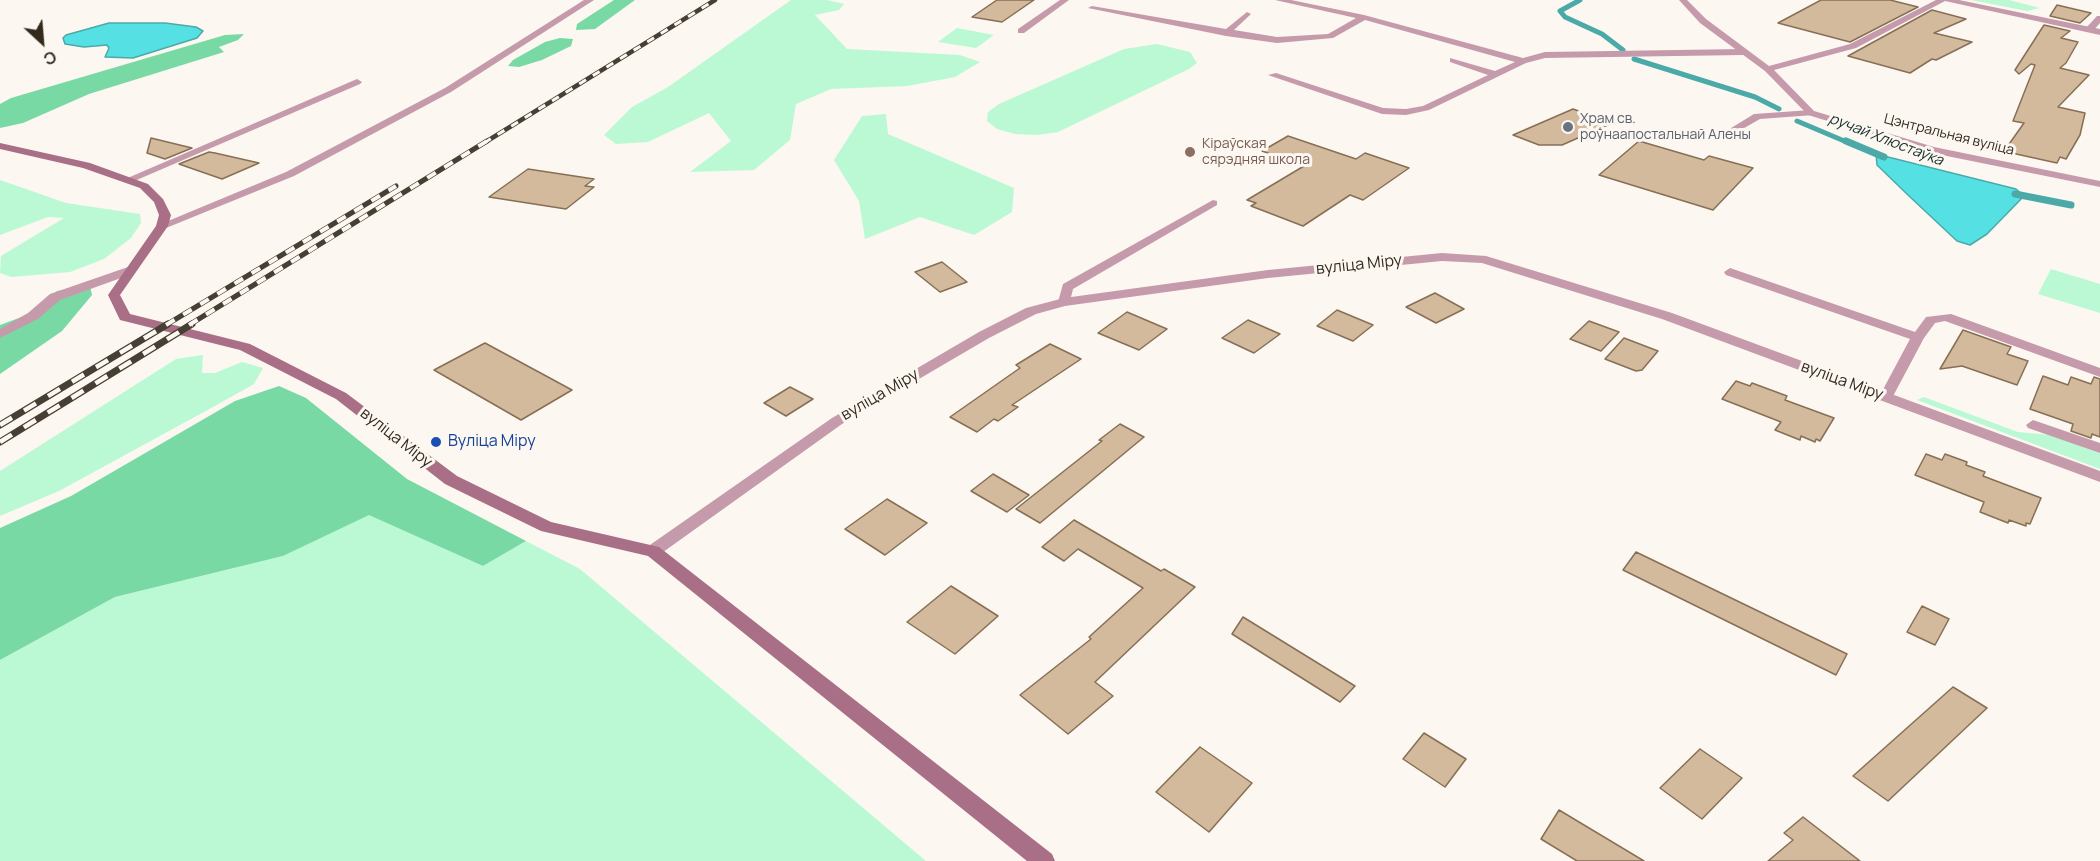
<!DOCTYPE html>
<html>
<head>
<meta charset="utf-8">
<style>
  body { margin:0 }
  #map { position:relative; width:2100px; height:861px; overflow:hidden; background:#fcf7f1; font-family:Manrope,sans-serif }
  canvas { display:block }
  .north { position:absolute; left:12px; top:12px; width:60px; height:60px; -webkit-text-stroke:4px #fcf7f1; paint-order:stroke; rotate:154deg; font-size:16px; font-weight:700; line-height:24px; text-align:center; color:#33291d }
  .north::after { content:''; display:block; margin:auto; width:21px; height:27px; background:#33291d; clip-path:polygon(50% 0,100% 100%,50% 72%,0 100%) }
</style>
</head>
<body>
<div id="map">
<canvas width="2100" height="861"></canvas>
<div class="north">С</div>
</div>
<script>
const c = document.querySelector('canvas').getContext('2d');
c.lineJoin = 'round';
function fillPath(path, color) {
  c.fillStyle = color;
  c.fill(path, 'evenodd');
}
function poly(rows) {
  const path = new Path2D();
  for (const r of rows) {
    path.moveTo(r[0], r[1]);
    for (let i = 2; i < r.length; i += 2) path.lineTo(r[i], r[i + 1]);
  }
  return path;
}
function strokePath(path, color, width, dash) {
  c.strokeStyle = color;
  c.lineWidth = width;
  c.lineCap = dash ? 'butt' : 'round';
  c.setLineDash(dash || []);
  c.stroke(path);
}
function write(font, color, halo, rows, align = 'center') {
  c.font = font + ' Manrope,sans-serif';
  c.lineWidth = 6;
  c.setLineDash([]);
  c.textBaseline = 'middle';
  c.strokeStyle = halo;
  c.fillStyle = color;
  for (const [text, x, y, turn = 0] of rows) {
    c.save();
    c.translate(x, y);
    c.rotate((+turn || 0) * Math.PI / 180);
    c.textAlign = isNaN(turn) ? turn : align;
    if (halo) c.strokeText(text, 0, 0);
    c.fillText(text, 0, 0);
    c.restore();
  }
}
const green = poly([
  [791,0,827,0,844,4,839,10,815,15,847,49,960,55,980,62,955,77,907,86,831,89,796,104,790,140,754,170,690,172,731,141,709,113,648,142,616,144,604,135,632,107,668,87],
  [1971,0,2009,0,2040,8,2027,11],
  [957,28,994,35,976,48,938,42],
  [1157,44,1190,52,1197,63,1189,69,1058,132,1037,135,1015,134,997,129,987,121,988,112,999,104,1124,49],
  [886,114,888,134,1014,188,1012,212,974,235,920,217,865,239,859,201,834,160,862,116],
  [0,180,66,203,140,214,141,223,131,238,104,259,70,272,11,277,0,273,1,256,64,218,48,217,0,235],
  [2051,269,2100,284,2100,313,2038,294],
  [203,355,202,373,215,373,242,362,263,368,254,384,213,407,59,491,0,516,0,471,176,359],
  [1924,397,2018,432,2051,435,2100,453,2100,469,1917,400],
  [369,514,483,566,526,541,580,569,926,861,0,861,0,660,115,597,283,556]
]);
const forest = poly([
  [614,0,635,0,595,29,576,30,577,24],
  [244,34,238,40,219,47,224,52,89,94,23,123,0,128,0,104,11,98,225,35],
  [560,38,573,39,571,46,542,60,519,67,508,66,513,60,545,42],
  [90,286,92,295,62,331,0,374,0,325,27,315,57,291],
  [279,386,306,398,407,479,526,541,483,566,369,515,283,556,115,597,0,660,0,528,71,496,235,401]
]);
const water = poly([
  [109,23,165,23,196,27,203,31,197,38,133,58,105,57,109,48,107,45,84,47,65,44,63,38,66,35,109,23],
  [1876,154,2016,189,2024,196,1987,234,1970,245,1957,241,1908,195,1877,165,1876,154]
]);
const streamFar1 = poly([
  [1580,0,1560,11,1565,17,1602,34,1623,50],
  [1634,59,1755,97,1779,109],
  [1797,121,1849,143]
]);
const stream = poly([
  [1846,141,1884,157],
  [2015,194,2071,205]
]);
const building = poly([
  [997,0,1034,0,1002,22,972,17,997,0],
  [1821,0,1890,0,1918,7,1850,42,1778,23,1821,0],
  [2057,5,2091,13,2080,23,2050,16,2057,5],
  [1932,10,1966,19,1934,33,1972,42,1936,60,1932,59,1910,73,1848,56,1932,10],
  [2044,25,2070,31,2061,38,2078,42,2066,63,2060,68,2089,75,2058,107,2085,113,2080,135,2066,159,2060,157,2057,163,2007,152,2010,148,2007,147,2024,123,2013,121,2035,65,2031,64,2019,74,2015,70,2044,25],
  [1573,109,1612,123,1562,145,1539,145,1513,135,1573,109],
  [1288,136,1356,159,1365,153,1409,168,1363,200,1350,195,1303,226,1251,206,1256,203,1247,200,1304,166,1262,151,1288,136],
  [151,138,192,148,165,159,147,153,151,138],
  [1639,141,1704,160,1709,156,1753,168,1713,210,1599,175,1639,141],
  [209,152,215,153,259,163,222,179,179,164,209,152],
  [528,169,594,179,585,186,594,187,566,209,489,197,528,169],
  [942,262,967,282,940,292,915,272,942,262],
  [1435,293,1464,309,1436,323,1406,307,1435,293],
  [1337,310,1373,325,1353,341,1317,326,1337,310],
  [1127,312,1167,329,1139,350,1098,333,1127,312],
  [1248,320,1280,334,1254,353,1222,338,1248,320],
  [1589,321,1619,332,1601,351,1570,339,1589,321],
  [1963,330,2011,347,2007,354,2028,361,2017,385,1962,366,1940,369,1963,330],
  [1624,338,1658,351,1642,370,1636,371,1605,359,1624,338],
  [485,343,572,390,521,420,434,370,485,343],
  [1050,344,1081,359,1012,405,1018,407,998,421,994,419,977,432,950,417,1020,368,1016,365,1050,344],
  [2043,376,2068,385,2071,377,2091,384,2094,377,2100,379,2100,437,2092,434,2091,438,2071,431,2073,424,2030,409,2043,376],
  [1736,381,1750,386,1752,383,1787,396,1785,400,1834,418,1820,441,1816,439,1815,442,1801,436,1800,440,1775,430,1781,422,1722,399,1736,381],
  [790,387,813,399,786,416,764,403,790,387],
  [1120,424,1144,437,1040,523,1016,509,1102,441,1099,440,1120,424],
  [1926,454,1942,460,1945,454,1967,462,1966,465,1985,472,1983,476,2041,498,2030,524,2026,523,2026,526,2009,520,2008,523,1980,512,1984,502,1915,475,1926,454],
  [993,474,1029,495,1007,512,971,491,993,474],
  [887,499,927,523,885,555,845,529,887,499],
  [1074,520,1161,571,1164,569,1195,587,1095,682,1113,696,1068,734,1020,695,1091,639,1089,637,1143,588,1078,549,1064,561,1042,547,1074,520],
  [1636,552,1847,654,1836,675,1623,570,1636,552],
  [951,586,998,616,955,654,907,622,951,586],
  [1922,606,1949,619,1935,645,1907,632,1922,606],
  [1243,617,1355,686,1340,702,1232,634,1243,617],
  [1953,687,1987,708,1888,801,1853,776,1953,687],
  [1424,733,1466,759,1445,787,1403,759,1424,733],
  [1200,747,1252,783,1209,832,1156,792,1200,747],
  [1700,749,1742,778,1702,819,1660,788,1700,749],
  [1559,810,1644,861,1577,861,1541,839,1559,810],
  [1803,817,1860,861,1768,861,1793,840,1784,833,1803,817]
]);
const lane = poly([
  [584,0,594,0,451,92,294,176,166,228,158,228,156,226,286,172,445,88,584,0],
  [1060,0,1069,0,1024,33,1018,33,1018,29,1060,0],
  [1275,0,1291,0,1364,15,1523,58,1545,52,1743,49,1747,52,1743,55,1545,58,1526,63,1429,110,1406,115,1382,114,1268,75,1276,73,1383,108,1406,109,1423,106,1488,75,1450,62,1450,58,1495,71,1515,62,1365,20,1333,38,1277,43,1226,36,1088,8,1092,6,1226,29,1247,12,1251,14,1234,30,1277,37,1328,34,1356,18,1275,0],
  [2097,16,2100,16,2100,23,2092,32,2086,32,2086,28,2097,16],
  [357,79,362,82,360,84,132,182,123,180,357,79],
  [1811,110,1816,113,1814,115,1760,119,1732,135,1723,133,1754,114,1811,110],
  [1213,200,1217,201,1217,205,1073,289,1069,305,1059,305,1058,302,1063,284,1213,200],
  [128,267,134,271,132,274,60,300,38,319,0,338,0,329,28,313,50,294,128,267],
  [1730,268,1915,332,1926,317,1951,314,2100,368,2100,377,1945,321,1935,323,1924,338,1891,400,1881,400,1879,397,1910,339,1726,275,1724,272,1730,268],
  [2033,420,2100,443,2100,453,2028,428,2026,425,2033,420]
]);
const street = poly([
  [1679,0,1687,0,1706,19,1769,66,1850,44,1936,0,1959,0,2100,29,2100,35,1945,1,1856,48,1774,70,1814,111,1934,147,2100,181,2100,187,1932,153,1808,115,1765,71,1700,23,1679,0],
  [1442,253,1486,256,1672,313,2100,471,2100,482,1662,319,1482,263,1442,261,1268,278,1065,306,1036,314,989,338,842,424,659,555,647,555,645,551,647,547,832,418,979,332,1026,308,1064,298,1268,270,1442,253]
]);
const secondary = poly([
  [0,143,90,163,148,184,163,199,171,215,168,226,120,295,130,314,250,344,346,393,457,476,551,522,659,547,1052,854,1055,861,1027,861,648,556,541,531,445,484,336,399,240,350,120,320,108,295,156,226,159,215,154,202,140,188,83,168,0,149,0,143]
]);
const railFar2 = poly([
  [484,143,715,0]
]);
const railFar1 = poly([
  [166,325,396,186],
  [189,325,487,141]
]);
const rail = poly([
  [0,425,168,324],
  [0,442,192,324]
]);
const markers = [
  [1568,127,6,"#6b7280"],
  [1190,152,6,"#8d6e63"],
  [436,442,6,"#1a4fb4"]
];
const farWorshipnames = [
  ["Храм св.",1580,119],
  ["роўнаапостальнай Алены",1580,135]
];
const farStreetnames = [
  ["Цэнтральная вуліца",1949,135,14]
];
const farEducationnames = [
  ["Кіраўская",1202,144],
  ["сярэдняя школа",1202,160]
];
const farWaternames = [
  ["ручай Хлюстаўка",1886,140,21]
];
const streetNames = [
  ["вуліца Міру",1359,265,-6],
  ["вуліца Міру",1842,381,20],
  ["вуліца Міру",880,395,-30],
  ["вуліца Міру",396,438,38]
];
const transitNames = [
  ["Вуліца Міру",448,442]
];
fillPath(green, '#bbf9d4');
fillPath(forest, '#79d9a4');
fillPath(water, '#55e1e4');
strokePath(water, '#4baaa8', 1.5);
strokePath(streamFar1, '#4baaa8', 5);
strokePath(stream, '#4baaa8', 7);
fillPath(building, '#d3ba9d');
strokePath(building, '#876f55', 1.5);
fillPath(lane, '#c59bab');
fillPath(street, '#c59bab');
fillPath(secondary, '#a96f87');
strokePath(railFar2, '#483f34', 4.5);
strokePath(railFar1, '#483f34', 5);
strokePath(rail, '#483f34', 7);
strokePath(railFar2, '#fcf7f1', 3, [8]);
strokePath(railFar1, '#fcf7f1', 4, [10]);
strokePath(rail, '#fcf7f1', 4.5, [14]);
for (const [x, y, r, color] of markers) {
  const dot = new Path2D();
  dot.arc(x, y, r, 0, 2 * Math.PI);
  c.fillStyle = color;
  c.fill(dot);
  strokePath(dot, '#fcf7f1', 2);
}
write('14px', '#5b616d', '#fcf7f1', farWorshipnames, 'left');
write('14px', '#33291d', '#fcf7f1', farStreetnames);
write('14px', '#785e54', '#fcf7f1', farEducationnames, 'left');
write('italic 15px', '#162e2e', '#fcf7f1', farWaternames);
write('16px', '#33291d', '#fcf7f1', streetNames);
write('16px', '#164399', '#fcf7f1', transitNames, 'left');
</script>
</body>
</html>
